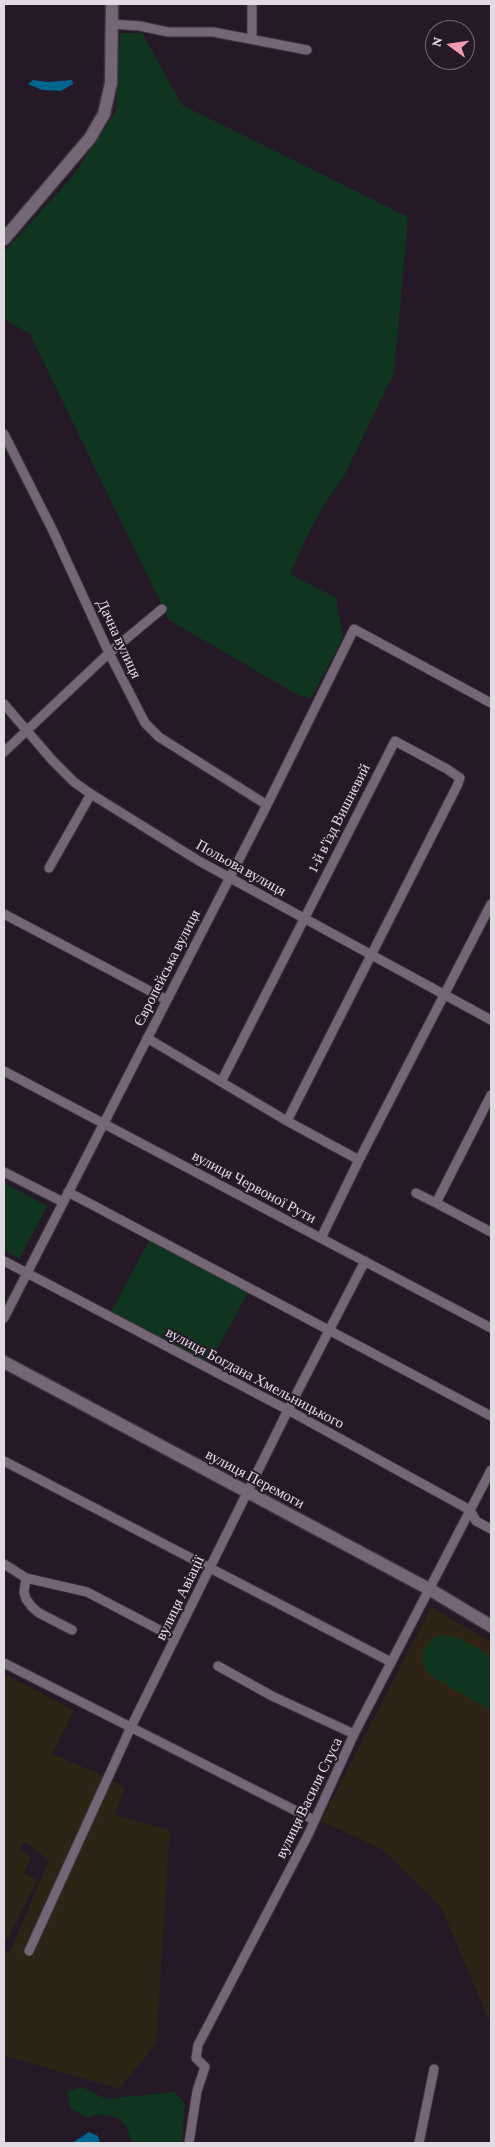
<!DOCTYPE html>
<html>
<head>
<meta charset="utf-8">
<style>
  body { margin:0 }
  #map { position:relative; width:495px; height:2147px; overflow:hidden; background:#251927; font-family:"Crimson Pro",serif }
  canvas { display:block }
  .frame { position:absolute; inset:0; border:5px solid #e1dae3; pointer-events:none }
  .north { position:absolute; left:425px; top:20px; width:50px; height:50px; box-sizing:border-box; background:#251927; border:1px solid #706672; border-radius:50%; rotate:284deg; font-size:14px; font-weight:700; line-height:20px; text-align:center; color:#e1dae3 }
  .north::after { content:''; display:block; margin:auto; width:18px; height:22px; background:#f19ab4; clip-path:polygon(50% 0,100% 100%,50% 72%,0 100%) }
</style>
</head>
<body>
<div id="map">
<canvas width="495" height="2147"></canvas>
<div class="frame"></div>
<div class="north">N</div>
</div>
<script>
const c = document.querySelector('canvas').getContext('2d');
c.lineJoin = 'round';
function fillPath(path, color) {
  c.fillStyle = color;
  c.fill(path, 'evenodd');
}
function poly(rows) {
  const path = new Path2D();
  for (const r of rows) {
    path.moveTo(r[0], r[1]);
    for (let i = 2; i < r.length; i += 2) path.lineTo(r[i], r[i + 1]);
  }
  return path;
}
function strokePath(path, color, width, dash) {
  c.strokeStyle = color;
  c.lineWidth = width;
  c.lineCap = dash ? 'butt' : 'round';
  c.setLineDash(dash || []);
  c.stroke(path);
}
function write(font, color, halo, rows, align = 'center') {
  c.font = font + ' "Crimson Pro",serif';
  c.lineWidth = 4;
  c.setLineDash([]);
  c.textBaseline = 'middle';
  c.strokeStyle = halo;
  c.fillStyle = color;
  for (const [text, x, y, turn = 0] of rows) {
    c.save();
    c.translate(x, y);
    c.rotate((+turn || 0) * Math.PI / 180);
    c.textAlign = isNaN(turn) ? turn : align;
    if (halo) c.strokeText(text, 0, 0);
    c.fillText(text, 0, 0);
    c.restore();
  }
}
const industrial = poly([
  [4,1674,74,1710,52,1754,107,1777,125,1788,115,1815,170,1830,156,2044,119,2089,6,2056,4,2060,4,1950,10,1952,49,1860,24,1842,19,1850,31,1857,23,1873,37,1880,4,1946]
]);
const education = poly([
  [431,1607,491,1642,491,2025,441,1907,383,1850,321,1821]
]);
const green = poly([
  [120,33,142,33,182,105,408,217,394,373,344,476,323,506,304,542,290,574,336,598,343,638,311,698,300,696,169,620,30,334,4,319,4,252,73,176,116,111],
  [4,1183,47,1206,19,1259,4,1250],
  [150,1239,249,1291,208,1365,111,1312],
  [442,1635,458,1638,491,1656,491,1710,434,1678,426,1671,423,1661,423,1651,433,1638],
  [82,2087,106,2099,175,2092,185,2104,182,2143,132,2143,126,2125,118,2118,102,2114,87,2118,70,2108,67,2092]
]);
const water = poly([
  [33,80,48,82,72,80,73,84,61,91,42,90,28,84],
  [89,2132,98,2136,100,2143,72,2143]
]);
const street = poly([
  [252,4,252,39],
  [112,24,140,26,168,32,213,32,307,50],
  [4,434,53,531,109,653,145,723,159,737,267,805],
  [4,704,52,760,74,782,91,794,199,861,491,1020],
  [4,752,109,653,162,609],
  [49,868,91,794],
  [4,914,167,1000],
  [147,1038,287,1121,359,1160,491,904],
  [4,1071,491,1328],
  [221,1082,395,741,447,769,460,778,457,786,287,1121],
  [491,1095,436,1203,491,1232],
  [4,1172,63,1202],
  [68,1192,491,1416],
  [416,1193,436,1203],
  [321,1238,359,1160],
  [4,1261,288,1410,470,1510,476,1521,491,1529],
  [4,1318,267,805,354,629,491,703],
  [4,1461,391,1662],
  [4,1564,26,1578,87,1592,175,1638],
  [26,1578,24,1592,26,1599,32,1607,39,1613,72,1630],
  [4,1663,314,1820],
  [218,1666,272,1696,354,1734],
  [29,1951,131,1727,288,1410,365,1261],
  [189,2143,197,2091,205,2067,196,2058,198,2045,308,1835,354,1734,491,1470],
  [419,2143,434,2069]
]);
const secondary = poly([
  [4,239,90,138,104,114,111,83,112,4],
  [4,1362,429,1589,491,1626]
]);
const streetNames = [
  ["Дачна вулиця",119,639,65],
  ["1-й в'їзд Вишневий",339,818,-63],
  ["Польова вулиця",241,868,29],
  ["Європейська вулиця",167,968,-63],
  ["вулиця Червоної Рути",254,1187,28],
  ["вулиця Богдана Хмельницького",255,1378,28],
  ["вулиця Перемоги",255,1479,28],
  ["вулиця Авіації",180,1598,-64],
  ["вулиця Василя Стуса",309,1798,-64]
];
fillPath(industrial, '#2c2414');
fillPath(education, '#2e2314');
fillPath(green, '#10351f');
fillPath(water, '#00668f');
strokePath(street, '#3c343e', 11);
strokePath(secondary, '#3c343e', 15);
strokePath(street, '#746677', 9);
strokePath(secondary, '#746677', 12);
write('15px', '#e1dae3', '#251927', streetNames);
</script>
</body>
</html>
